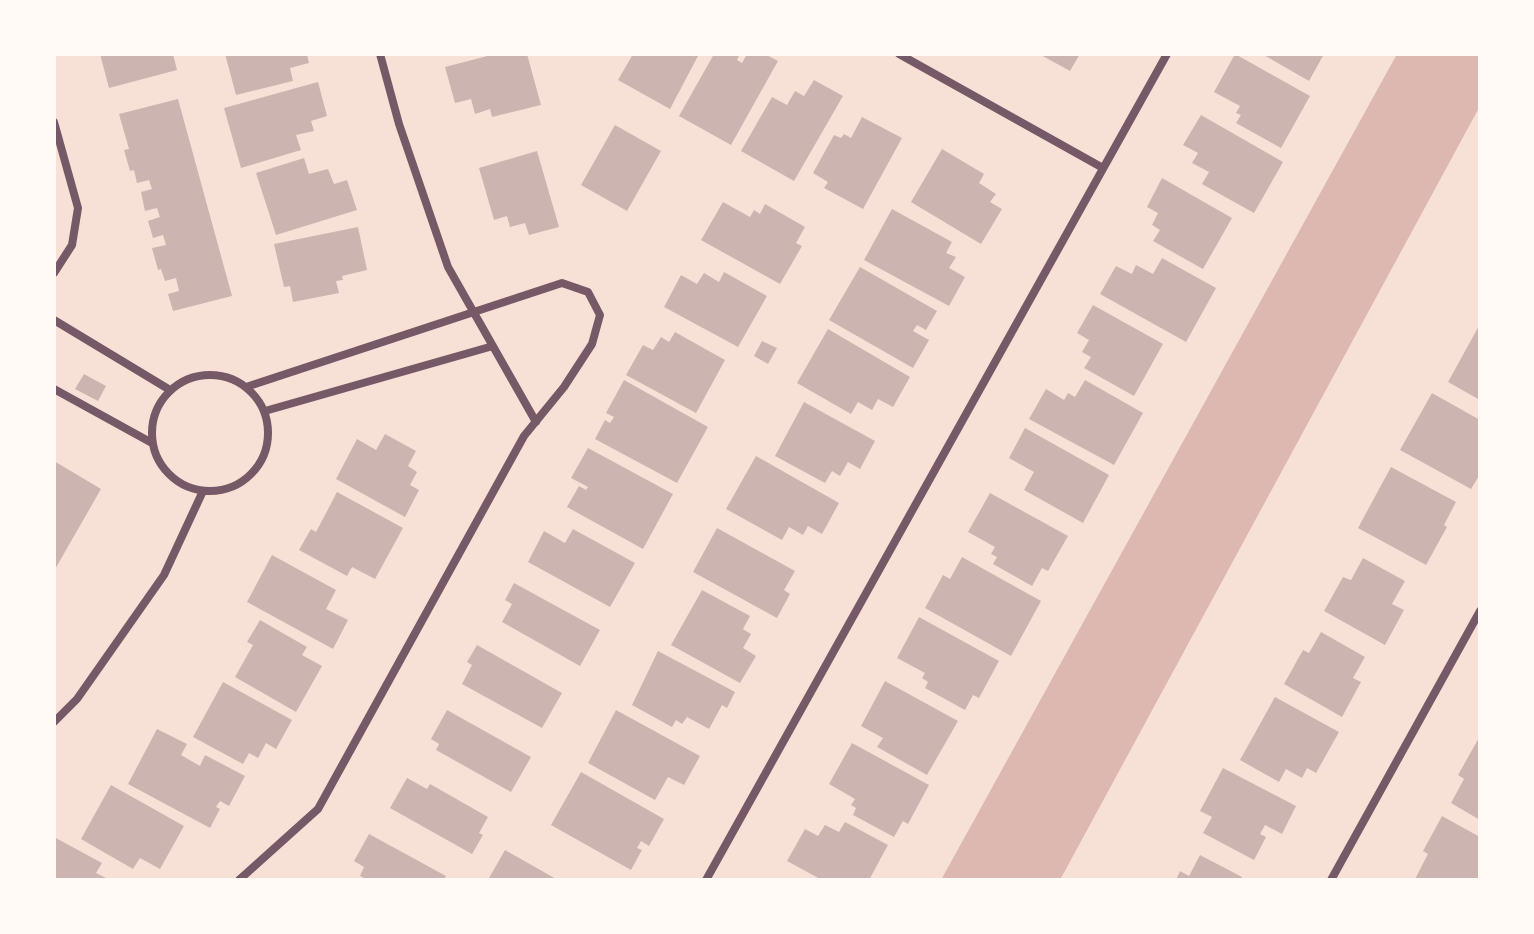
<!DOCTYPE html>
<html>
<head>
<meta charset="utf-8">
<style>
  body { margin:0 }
  #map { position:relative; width:1534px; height:934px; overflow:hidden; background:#f7e1d7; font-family:"Alegreya Sans",sans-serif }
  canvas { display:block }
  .frame { position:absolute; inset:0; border:56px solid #fffaf5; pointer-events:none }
</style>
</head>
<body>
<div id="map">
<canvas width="1534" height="934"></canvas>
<div class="frame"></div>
</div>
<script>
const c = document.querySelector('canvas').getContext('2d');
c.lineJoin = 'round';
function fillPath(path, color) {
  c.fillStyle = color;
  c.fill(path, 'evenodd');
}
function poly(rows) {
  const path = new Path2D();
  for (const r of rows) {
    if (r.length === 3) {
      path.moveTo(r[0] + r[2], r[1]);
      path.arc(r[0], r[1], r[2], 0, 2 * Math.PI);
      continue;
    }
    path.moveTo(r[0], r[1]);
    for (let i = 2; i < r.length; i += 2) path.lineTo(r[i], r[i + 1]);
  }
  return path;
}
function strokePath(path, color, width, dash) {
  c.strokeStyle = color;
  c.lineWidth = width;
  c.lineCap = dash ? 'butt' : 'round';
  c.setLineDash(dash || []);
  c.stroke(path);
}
const water = poly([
  [1397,54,1480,54,1480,106,1060,880,941,880]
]);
const building = poly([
  [100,54,173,54,177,70,109,88],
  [225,54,307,54,309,63,290,68,293,81,236,95],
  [495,54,527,54,541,105,492,117,490,109,475,114,471,99,455,103,445,67],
  [633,54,694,54,698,56,670,109,618,80],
  [714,54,740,54,737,60,742,63,747,54,765,54,778,61,731,145,679,116],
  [1039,54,1080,54,1070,71],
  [1235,54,1310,96,1281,148,1236,123,1241,115,1236,113,1240,106,1214,92],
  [1262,54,1324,54,1309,81],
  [814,80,843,96,794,181,741,151,772,97,787,105,795,91,804,96],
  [318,82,327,116,311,121,314,131,296,135,301,150,241,168,224,108],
  [178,99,232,296,173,311,168,294,179,291,176,278,165,281,161,269,158,270,152,248,166,245,163,235,153,238,148,221,160,217,157,208,145,211,141,192,152,189,149,180,137,183,134,170,130,171,124,150,129,149,119,114],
  [1201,115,1283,162,1254,213,1202,184,1209,172,1192,163,1198,153,1183,145],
  [862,117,902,138,863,209,824,188,828,182,813,173,834,135,841,138,844,134,851,138],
  [615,125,661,151,627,211,581,185],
  [942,149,984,174,979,183,996,194,990,202,1002,209,981,244,911,202],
  [537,151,559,227,529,235,525,223,510,227,507,216,494,220,479,168],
  [304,158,309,174,328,169,334,184,347,180,357,210,276,235,256,173],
  [1162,178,1232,218,1203,269,1153,241,1160,230,1152,225,1158,213,1147,207],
  [723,202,750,217,754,210,760,214,765,204,805,227,796,243,802,246,780,284,701,240],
  [892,209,952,242,946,253,956,257,949,268,965,277,949,306,864,260],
  [358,227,367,270,342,276,343,280,336,281,339,293,293,302,290,286,284,287,274,244],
  [1162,258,1216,288,1186,342,1100,294,1116,266,1132,274,1136,265,1153,274],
  [860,267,937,311,926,330,917,325,913,331,929,340,913,368,829,320],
  [724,272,767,296,738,347,664,307,681,275,697,284,704,273,719,282],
  [1093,305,1163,344,1134,396,1084,368,1091,357,1082,352,1089,340,1077,333],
  [1480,324,1480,400,1448,382],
  [828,329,910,377,893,407,878,399,872,410,858,402,851,414,797,383],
  [675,332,725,360,696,413,626,375,643,345,653,350,661,337,669,342],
  [762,341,777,348,768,364,754,356],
  [84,374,106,386,98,401,75,389],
  [624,380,708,427,677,483,595,439,605,420,610,423,614,417,606,413],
  [1085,380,1143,413,1114,465,1029,419,1046,389,1064,400,1068,393,1075,397],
  [1432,393,1480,420,1480,474,1471,489,1400,450],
  [804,402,875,441,860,469,848,462,840,476,832,471,825,483,775,456],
  [1025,428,1109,475,1083,523,1024,490,1034,472,1009,458],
  [385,434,416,451,408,466,417,472,410,485,419,490,405,517,336,479,357,439,376,450],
  [588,448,673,494,643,549,567,507,579,486,586,490,588,487,571,478],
  [756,456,839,503,822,534,808,526,803,535,789,527,782,540,726,509],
  [54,461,101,489,54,571],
  [1391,467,1456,502,1444,525,1447,527,1426,565,1358,528],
  [337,492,403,528,375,579,352,567,347,576,299,550,311,529,316,532],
  [990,493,1068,536,1048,571,1042,568,1032,586,993,564,997,557,991,554,995,547,968,532],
  [717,528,795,571,784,590,790,594,777,618,693,572],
  [573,529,635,563,610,607,528,562,544,531,565,543],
  [272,555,336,590,326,609,348,620,333,649,247,602],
  [962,557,1041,601,1011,656,925,608,943,575,950,579],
  [1363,558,1405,581,1392,604,1404,610,1385,645,1324,611,1343,577,1351,580],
  [514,583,600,630,580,666,502,622,512,604,505,600],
  [702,590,750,616,743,629,751,634,743,648,756,656,740,683,671,645],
  [919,617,999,661,979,698,973,695,965,710,925,688,928,682,922,678,925,673,897,658],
  [260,620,307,647,302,655,322,666,296,712,235,677,253,645,247,642],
  [1321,632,1365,657,1353,678,1361,682,1342,717,1284,684,1303,650,1309,653],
  [477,645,562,693,542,728,462,684,472,665,467,662],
  [658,651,735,692,727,708,722,705,709,729,687,717,682,724,676,720,672,727,632,705],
  [885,681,958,721,927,775,877,747,883,738,861,726],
  [223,682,292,720,276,749,266,743,258,758,249,753,243,764,193,737],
  [1275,697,1339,732,1316,773,1307,768,1302,778,1286,769,1279,782,1240,760],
  [447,710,531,757,511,792,436,750,439,744,431,739],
  [616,710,700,756,684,785,668,777,655,800,588,763],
  [157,729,187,744,181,755,200,766,205,755,245,776,229,806,220,801,216,807,220,809,210,828,128,784],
  [1480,736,1480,820,1451,803,1464,779,1458,775],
  [852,743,929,785,908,824,903,821,894,837,853,815,856,808,851,805,855,799,829,784],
  [1223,768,1296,806,1282,834,1265,825,1260,834,1266,837,1254,860,1203,833,1212,817,1200,811],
  [581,772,664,819,649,846,641,841,637,848,642,850,631,870,551,825],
  [407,778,427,789,430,784,488,817,479,833,483,835,472,854,390,808],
  [111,785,184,826,160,869,140,858,133,869,81,839],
  [1442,816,1480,837,1480,880,1415,879,1428,854,1423,851],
  [845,822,888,845,869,880,822,880,787,861,805,829,818,836,825,825,839,832],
  [369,834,446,876,444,880,367,880,360,876,364,867,354,861],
  [54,837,102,863,96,873,110,880,54,880],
  [505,850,558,880,488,880],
  [1200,855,1242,877,1241,880,1176,880,1180,871,1189,876]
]);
const minor = poly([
  [380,54,399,124,448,267,536,422],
  [899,54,1103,168],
  [54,122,78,208,72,245,54,273],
  [54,320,170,390],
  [210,433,58],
  [54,389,152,443],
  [265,411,493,346],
  [54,722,77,699,164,575,203,491],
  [239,880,318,809,524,436,564,387,592,344,600,315,588,292,562,283,246,387],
  [706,880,1167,54],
  [1331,880,1480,611]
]);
fillPath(water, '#dcb8b0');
fillPath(building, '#ccb4b1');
strokePath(minor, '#755966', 8);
</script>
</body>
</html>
